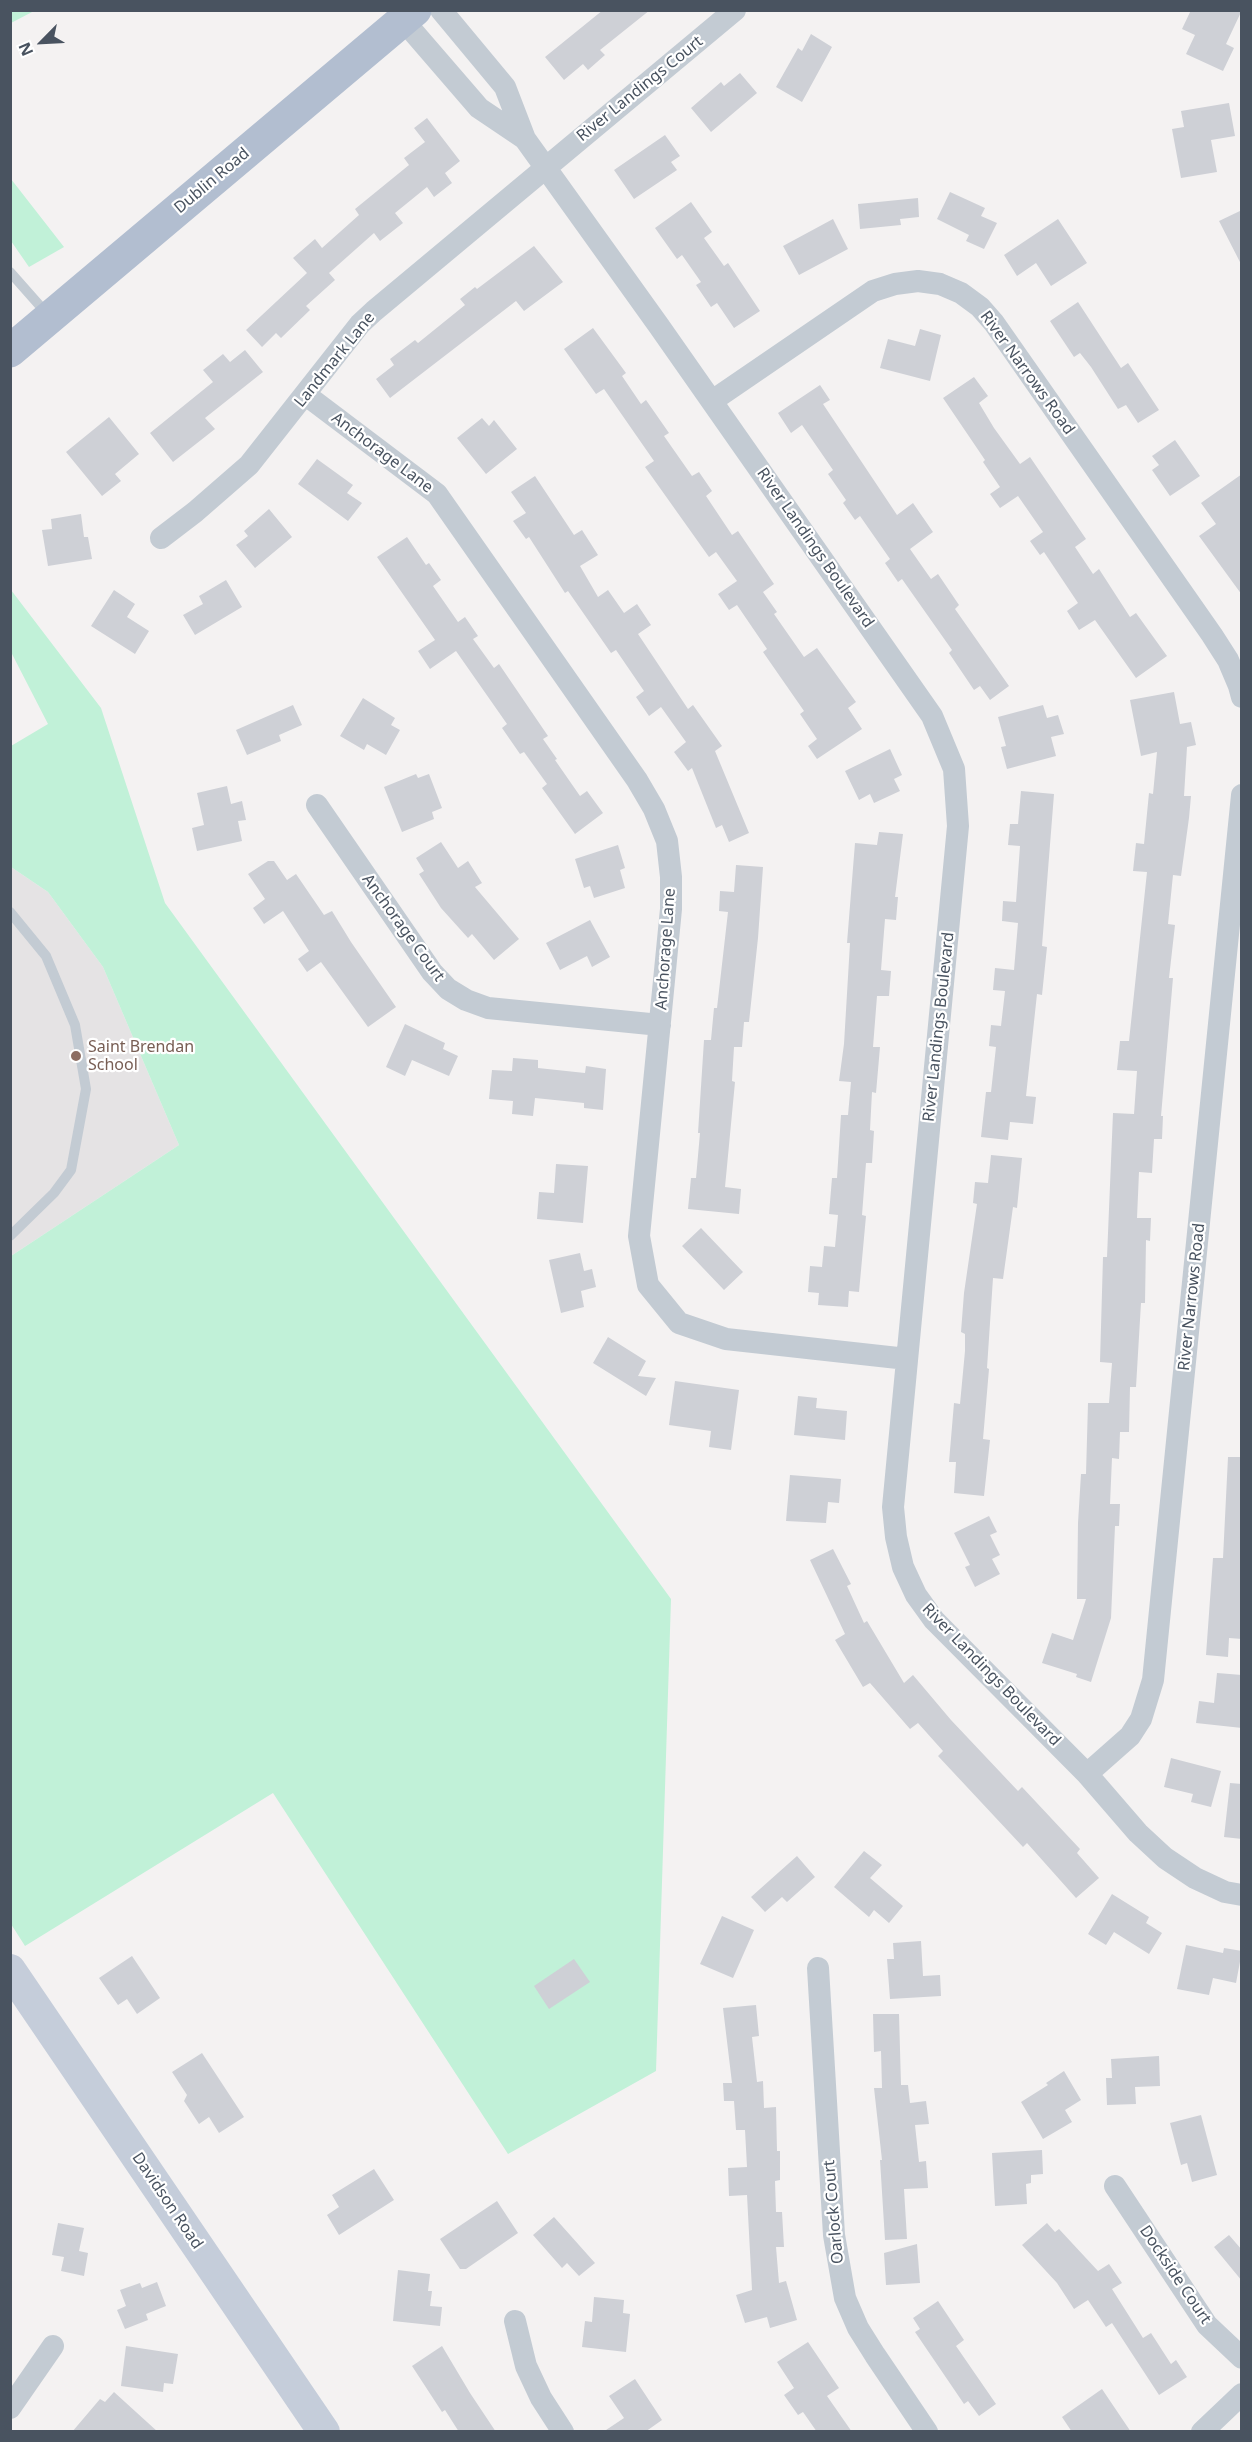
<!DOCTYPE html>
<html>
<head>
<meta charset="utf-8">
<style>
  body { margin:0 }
  #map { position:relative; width:1252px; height:2442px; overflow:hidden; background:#f4f2f2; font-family:"Noto Sans",sans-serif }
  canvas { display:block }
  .frame { position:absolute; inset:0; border:12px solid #495360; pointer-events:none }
  .north { position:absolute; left:12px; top:12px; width:60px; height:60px; -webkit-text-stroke:4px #fff; paint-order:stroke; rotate:246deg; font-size:16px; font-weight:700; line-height:24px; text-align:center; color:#495360 }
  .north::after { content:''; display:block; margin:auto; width:21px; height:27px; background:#495360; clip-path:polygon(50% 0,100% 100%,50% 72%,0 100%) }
</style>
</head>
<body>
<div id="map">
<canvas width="1252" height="2442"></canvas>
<div class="frame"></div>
<div class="north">N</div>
</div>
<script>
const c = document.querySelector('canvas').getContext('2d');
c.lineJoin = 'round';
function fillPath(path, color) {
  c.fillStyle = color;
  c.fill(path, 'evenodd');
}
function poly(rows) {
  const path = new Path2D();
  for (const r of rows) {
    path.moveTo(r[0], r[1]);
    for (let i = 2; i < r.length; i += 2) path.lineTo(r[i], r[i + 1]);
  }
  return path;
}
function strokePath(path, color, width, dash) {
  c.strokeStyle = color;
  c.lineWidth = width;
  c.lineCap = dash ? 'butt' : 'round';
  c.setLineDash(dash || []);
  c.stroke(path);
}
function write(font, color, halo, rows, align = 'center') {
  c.font = font + ' "Noto Sans",sans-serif';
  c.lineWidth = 4.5;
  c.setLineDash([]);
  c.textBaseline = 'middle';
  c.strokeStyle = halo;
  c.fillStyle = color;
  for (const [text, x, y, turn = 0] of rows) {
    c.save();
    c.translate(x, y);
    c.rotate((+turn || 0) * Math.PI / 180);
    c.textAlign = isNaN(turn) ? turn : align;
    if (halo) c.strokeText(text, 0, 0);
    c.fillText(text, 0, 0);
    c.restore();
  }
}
const education = poly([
  [11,867,48,892,103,967,179,1145,11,1256]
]);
const green = poly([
  [11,10,34,10,34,11,11,23],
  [11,179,64,247,29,267,11,241],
  [11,590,101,708,165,903,671,1599,656,2071,508,2154,273,1793,25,1946,11,1924,11,1256,179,1145,103,967,48,892,11,867,11,746,48,724,11,652]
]);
const building = poly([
  [603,10,650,10,600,50,605,55,588,70,583,64,564,80,545,57],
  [1191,10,1242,10,1226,44,1234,48,1223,71,1186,54,1195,35,1182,29],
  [811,34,832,47,802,102,776,87,798,48,802,51],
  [740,73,757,93,711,132,691,108,721,82,724,86],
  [1229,103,1235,136,1211,140,1217,172,1181,178,1172,129,1184,127,1181,111],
  [427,118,460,161,445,173,452,183,434,197,427,187,395,213,403,223,380,241,374,233,329,273,335,280,306,306,310,310,281,338,276,333,262,347,246,330,307,273,293,258,315,239,322,248,359,215,355,209,409,165,404,158,425,142,414,128],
  [665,135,680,156,671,162,677,170,634,199,614,170],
  [950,192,985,208,981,216,997,223,984,249,966,241,969,235,937,219],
  [918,198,919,217,900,219,901,225,860,229,858,204],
  [691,202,712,232,704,238,724,266,728,263,760,311,734,328,717,303,711,307,696,285,701,282,682,255,677,259,655,228],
  [1242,210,1242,266,1219,221],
  [833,219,848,249,799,275,783,246],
  [1058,219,1087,263,1051,286,1036,263,1017,276,1004,255],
  [534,246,563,282,524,311,516,301,390,398,376,379,394,365,390,359,415,340,418,343,465,305,460,299,475,287,477,289],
  [1078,302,1121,368,1128,363,1159,410,1138,423,1126,405,1118,409,1091,367,1080,353,1074,357,1050,321],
  [593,328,626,373,622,376,641,404,646,400,669,433,664,436,692,476,699,472,712,491,706,496,732,535,738,531,774,584,763,592,777,612,774,614,804,657,817,648,856,702,848,708,862,729,817,759,808,746,817,739,800,714,804,711,763,652,767,649,737,605,729,610,718,594,737,581,716,552,709,557,645,467,654,461,604,389,596,394,564,349],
  [920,329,941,335,930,381,880,368,888,339,915,346],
  [245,350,263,372,205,418,215,429,173,462,150,433,213,382,203,370,223,354,230,362],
  [974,377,988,396,979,403,994,428,1020,464,1030,457,1086,539,1075,547,1093,574,1099,569,1130,617,1136,613,1167,656,1136,678,1095,620,1079,630,1067,611,1078,603,1044,552,1040,555,1030,541,1043,532,1018,496,1000,508,990,494,1000,487,983,462,985,460,943,398],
  [820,385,830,400,823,404,897,515,913,503,933,532,910,549,931,579,938,574,959,605,955,609,1009,686,990,700,980,686,974,690,949,653,952,650,902,579,898,582,885,563,890,559,860,516,855,520,843,503,846,500,828,474,833,470,802,425,791,433,778,413],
  [109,417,139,454,115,474,121,481,102,496,66,452],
  [482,418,489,426,494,420,517,449,486,474,457,438],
  [1175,440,1200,476,1170,496,1152,470,1159,465,1152,456],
  [317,459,353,485,347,493,362,503,348,521,298,484],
  [1242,474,1242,595,1199,536,1216,524,1201,503],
  [535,476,574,535,582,530,598,555,580,566,598,597,608,590,624,613,637,604,651,625,638,634,688,709,693,705,722,746,715,751,749,833,729,842,722,825,716,828,692,768,688,771,674,752,686,742,661,707,649,716,636,697,644,691,616,650,611,653,568,591,565,593,529,537,526,539,513,521,526,513,511,492],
  [269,509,292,537,255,568,236,545,248,536,244,531],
  [81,514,84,537,88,537,92,559,48,566,42,530,52,529,51,519],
  [407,537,426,565,429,563,441,580,433,586,458,622,465,617,478,636,473,639,494,668,499,664,548,736,543,739,557,759,555,760,580,796,587,791,603,813,575,834,542,788,547,784,524,752,520,754,502,728,507,724,456,651,430,669,418,651,435,640,377,557],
  [226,580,242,607,195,635,183,615,203,604,199,596],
  [114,590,135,604,127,617,149,631,135,654,91,626],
  [1174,692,1180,724,1191,722,1196,745,1187,747,1184,796,1191,796,1189,818,1181,876,1173,875,1168,924,1175,925,1169,978,1173,978,1161,1116,1163,1116,1162,1139,1154,1139,1152,1173,1139,1172,1137,1218,1151,1218,1150,1241,1146,1240,1145,1303,1141,1303,1136,1387,1130,1387,1129,1432,1120,1432,1119,1459,1112,1458,1110,1504,1120,1504,1119,1526,1115,1526,1111,1618,1091,1682,1076,1677,1077,1674,1042,1663,1052,1633,1073,1640,1086,1599,1077,1599,1078,1523,1081,1474,1086,1474,1088,1403,1109,1403,1112,1363,1100,1362,1103,1257,1107,1257,1113,1113,1134,1114,1137,1071,1117,1070,1120,1041,1129,1041,1147,872,1133,871,1136,843,1144,844,1149,793,1153,794,1157,752,1141,756,1130,700],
  [363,698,395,718,391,725,400,730,386,755,367,744,364,750,340,736],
  [293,705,302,725,279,735,281,741,247,755,236,730],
  [1043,705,1047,718,1058,715,1064,734,1051,737,1056,756,1007,769,1001,747,1006,746,998,717],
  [890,749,902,775,894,779,900,791,874,803,870,794,859,800,845,771],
  [416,774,418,778,429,774,442,808,432,812,434,819,402,832,384,787],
  [227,786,231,804,242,801,246,820,238,821,242,841,197,851,192,828,204,825,197,793],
  [1021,791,1054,794,1042,946,1047,947,1042,995,1037,994,1026,1096,1036,1097,1033,1124,1010,1122,1008,1140,981,1137,986,1092,991,1092,996,1047,989,1046,991,1025,1001,1026,1005,991,993,990,995,968,1014,970,1018,923,1002,921,1003,901,1016,902,1020,846,1008,845,1010,824,1018,824],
  [879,832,903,834,895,897,898,897,896,920,885,919,881,970,891,971,889,996,877,996,873,1047,880,1047,876,1093,872,1092,870,1130,874,1131,872,1163,866,1163,862,1215,866,1216,859,1292,849,1291,848,1307,818,1305,819,1293,808,1292,810,1266,822,1267,824,1246,835,1247,838,1215,829,1214,832,1178,837,1178,841,1115,848,1115,851,1082,839,1081,844,1044,850,943,847,943,855,843,877,845],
  [441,842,458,868,468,861,482,883,475,887,519,939,494,960,472,934,468,938,441,908,419,874,424,871,416,858],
  [618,845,625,868,620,870,625,888,594,898,590,886,584,888,575,859],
  [268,861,274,861,287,880,296,874,324,915,332,911,351,942,396,1007,368,1027,321,962,307,972,298,959,309,951,283,911,264,924,253,908,265,899,248,874],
  [736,865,763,867,758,938,749,1022,744,1022,742,1047,734,1047,732,1081,735,1082,725,1187,741,1189,739,1214,688,1209,691,1178,696,1178,700,1133,698,1133,704,1040,711,1040,714,1008,717,1008,728,912,719,911,720,891,734,892],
  [590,920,610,957,592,967,587,956,560,970,546,943],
  [405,1024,445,1043,443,1049,458,1056,449,1076,412,1060,405,1076,386,1067],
  [513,1058,538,1060,538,1068,585,1073,586,1066,606,1069,603,1110,584,1108,584,1103,535,1098,533,1116,512,1114,513,1101,489,1099,492,1070,512,1071],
  [991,1155,1022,1158,1017,1208,1013,1207,1003,1279,993,1278,987,1368,989,1369,983,1439,990,1440,984,1496,954,1493,956,1462,949,1462,954,1403,960,1404,965,1351,965,1334,961,1332,964,1293,977,1204,973,1203,975,1182,988,1183],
  [556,1164,588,1166,583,1223,537,1219,539,1192,554,1193],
  [701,1228,743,1272,724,1290,682,1246],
  [580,1253,584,1271,592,1269,596,1287,581,1291,584,1307,561,1313,549,1260],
  [608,1337,646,1361,638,1376,656,1378,646,1396,593,1363],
  [675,1381,739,1390,731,1450,709,1447,711,1431,669,1425],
  [798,1396,817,1398,816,1408,847,1411,845,1440,794,1435],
  [1228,1457,1242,1457,1242,1639,1229,1638,1228,1657,1206,1655,1213,1558,1223,1558],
  [790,1475,841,1479,839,1503,828,1502,826,1523,786,1521],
  [989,1516,997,1532,990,1535,1000,1555,992,1559,1000,1574,975,1587,965,1567,970,1565,954,1533],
  [833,1549,851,1584,847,1586,864,1623,867,1621,904,1683,913,1675,951,1720,1018,1791,1022,1787,1080,1849,1077,1853,1099,1878,1076,1898,1027,1843,1023,1847,938,1756,943,1751,918,1723,910,1729,870,1683,863,1687,835,1640,845,1634,810,1560],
  [1217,1673,1242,1675,1242,1728,1196,1723,1199,1701,1214,1703],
  [1171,1758,1221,1771,1211,1807,1191,1802,1193,1794,1164,1787],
  [1230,1783,1242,1784,1242,1839,1224,1837],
  [864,1851,882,1865,870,1878,903,1906,889,1923,874,1910,869,1917,834,1887],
  [797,1856,815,1877,787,1902,782,1897,765,1912,751,1897],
  [1112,1894,1149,1917,1146,1923,1162,1933,1149,1954,1114,1932,1106,1945,1088,1934],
  [722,1916,754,1930,733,1978,700,1964],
  [921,1941,923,1976,940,1975,941,1996,890,1999,887,1959,894,1959,893,1943],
  [1186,1945,1223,1953,1224,1948,1242,1951,1236,1983,1213,1978,1209,1995,1177,1989],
  [132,1956,160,1998,137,2014,127,1999,118,2005,99,1978],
  [574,1959,590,1982,549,2009,534,1986],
  [756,2005,759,2036,752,2037,757,2082,763,2081,764,2108,776,2107,777,2151,780,2151,780,2180,775,2181,776,2212,782,2212,784,2247,776,2247,779,2283,786,2281,797,2320,770,2328,767,2317,745,2323,736,2295,752,2290,747,2195,729,2196,728,2168,747,2167,745,2130,736,2130,734,2101,724,2101,723,2083,732,2083,723,2008],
  [873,2014,899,2014,901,2085,908,2085,910,2103,926,2101,929,2124,915,2125,919,2162,926,2161,928,2188,904,2189,907,2239,885,2240,880,2160,882,2160,874,2088,882,2088,881,2051,874,2052],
  [202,2053,244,2117,219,2133,209,2117,199,2124,184,2101,187,2095,172,2072],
  [1159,2056,1160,2086,1135,2087,1136,2104,1107,2105,1106,2078,1112,2078,1111,2059],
  [1064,2071,1081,2100,1065,2110,1072,2122,1043,2139,1021,2102,1048,2085,1046,2083],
  [1201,2115,1217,2175,1192,2182,1187,2163,1181,2165,1170,2123],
  [1042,2150,1043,2174,1031,2175,1031,2183,1026,2184,1027,2204,995,2206,992,2153],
  [374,2169,394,2200,339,2235,327,2215,339,2207,332,2195],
  [497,2201,518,2233,466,2269,460,2269,440,2239],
  [554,2217,595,2263,579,2276,567,2263,562,2268,533,2235],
  [58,2223,84,2228,79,2251,88,2253,84,2276,61,2271,64,2257,52,2255],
  [1047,2223,1055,2232,1059,2229,1098,2271,1109,2264,1122,2283,1112,2289,1143,2338,1151,2333,1171,2364,1176,2360,1187,2377,1159,2395,1112,2323,1106,2327,1088,2300,1074,2309,1057,2283,1022,2245],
  [1229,2235,1242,2250,1242,2281,1214,2247],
  [917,2244,920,2283,886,2285,884,2253],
  [398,2270,430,2274,428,2291,432,2291,430,2306,442,2307,440,2326,393,2321],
  [157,2282,166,2306,146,2314,148,2320,125,2329,117,2310,126,2306,120,2290,140,2283,142,2288],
  [594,2297,624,2300,623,2313,630,2314,626,2352,582,2347,585,2321,592,2322],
  [938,2301,964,2340,956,2346,996,2404,979,2416,968,2401,964,2404,915,2332,920,2329,913,2318],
  [808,2342,839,2388,827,2396,852,2432,817,2432,803,2412,798,2415,784,2395,794,2388,777,2362],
  [126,2346,178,2354,173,2384,164,2383,163,2392,121,2386],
  [442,2346,470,2393,496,2432,459,2432,445,2410,442,2412,412,2366],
  [635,2379,662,2420,645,2432,603,2432,624,2418,609,2396],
  [1102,2389,1131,2432,1072,2432,1062,2417],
  [114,2392,158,2432,72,2432,100,2399,105,2402]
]);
const lane = poly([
  [10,272,48,315],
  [10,912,46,956,75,1025,86,1089,71,1170,54,1193,10,1236]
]);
const street = poly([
  [441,10,505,87,525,139,659,326,932,716,954,769,958,826,893,1507,896,1537,903,1567,916,1595,934,1620,1087,1774,1138,1833,1165,1858,1195,1878,1225,1892,1242,1895],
  [403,20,479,108,525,139],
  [306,395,437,494,637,780,654,809,667,841,671,877,671,909,639,1236,648,1285,679,1323,726,1339,907,1359],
  [712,401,873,291,895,284,918,281,940,284,961,293,980,307,994,323,1212,635,1228,660,1239,686,1242,697],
  [161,538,195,512,249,465,360,324,374,311,735,10],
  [317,805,432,972,448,989,466,1000,488,1008,660,1025],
  [1087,1774,1130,1736,1141,1719,1153,1680,1242,795],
  [818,1968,834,2235,845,2298,858,2328,875,2355,927,2432],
  [1115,2186,1207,2325,1242,2358],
  [515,2321,526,2366,541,2398,563,2432],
  [10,2408,53,2346],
  [1202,2432,1242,2394]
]);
const secondary = poly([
  [10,1970,324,2432]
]);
const primary = poly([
  [10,351,415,10]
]);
const markers = [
  [76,1056,6,"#8d6e63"]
];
const streetNames = [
  ["River Landings Court",640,89,-39],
  ["Dublin Road",212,181,-40],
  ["Landmark Lane",335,360,-51],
  ["River Narrows Road",1027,373,54],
  ["Anchorage Lane",382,453,37],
  ["River Landings Boulevard",815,548,55],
  ["Anchorage Court",403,928,54],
  ["Anchorage Lane",666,949,-86],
  ["River Landings Boulevard",939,1027,-84],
  ["River Narrows Road",1192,1297,-84],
  ["River Landings Boulevard",991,1675,46],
  ["Davidson Road",167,2201,56],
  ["Oarlock Court",834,2212,-95],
  ["Dockside Court",1175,2275,56]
];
const educationNames = [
  ["Saint Brendan",88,1047],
  ["School",88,1065]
];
fillPath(education, '#e5e3e4');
fillPath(green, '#c1f1d8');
fillPath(building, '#ced0d6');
strokePath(lane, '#c3cbd3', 10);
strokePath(street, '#c3cbd3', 22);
strokePath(secondary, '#c5cdda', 32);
strokePath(primary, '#b2bed0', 33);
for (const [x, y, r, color] of markers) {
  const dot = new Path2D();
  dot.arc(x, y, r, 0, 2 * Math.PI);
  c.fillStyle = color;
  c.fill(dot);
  strokePath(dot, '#fff', 2);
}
write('16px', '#495360', '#fff', streetNames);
write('16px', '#785e54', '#fff', educationNames, 'left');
</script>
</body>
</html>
